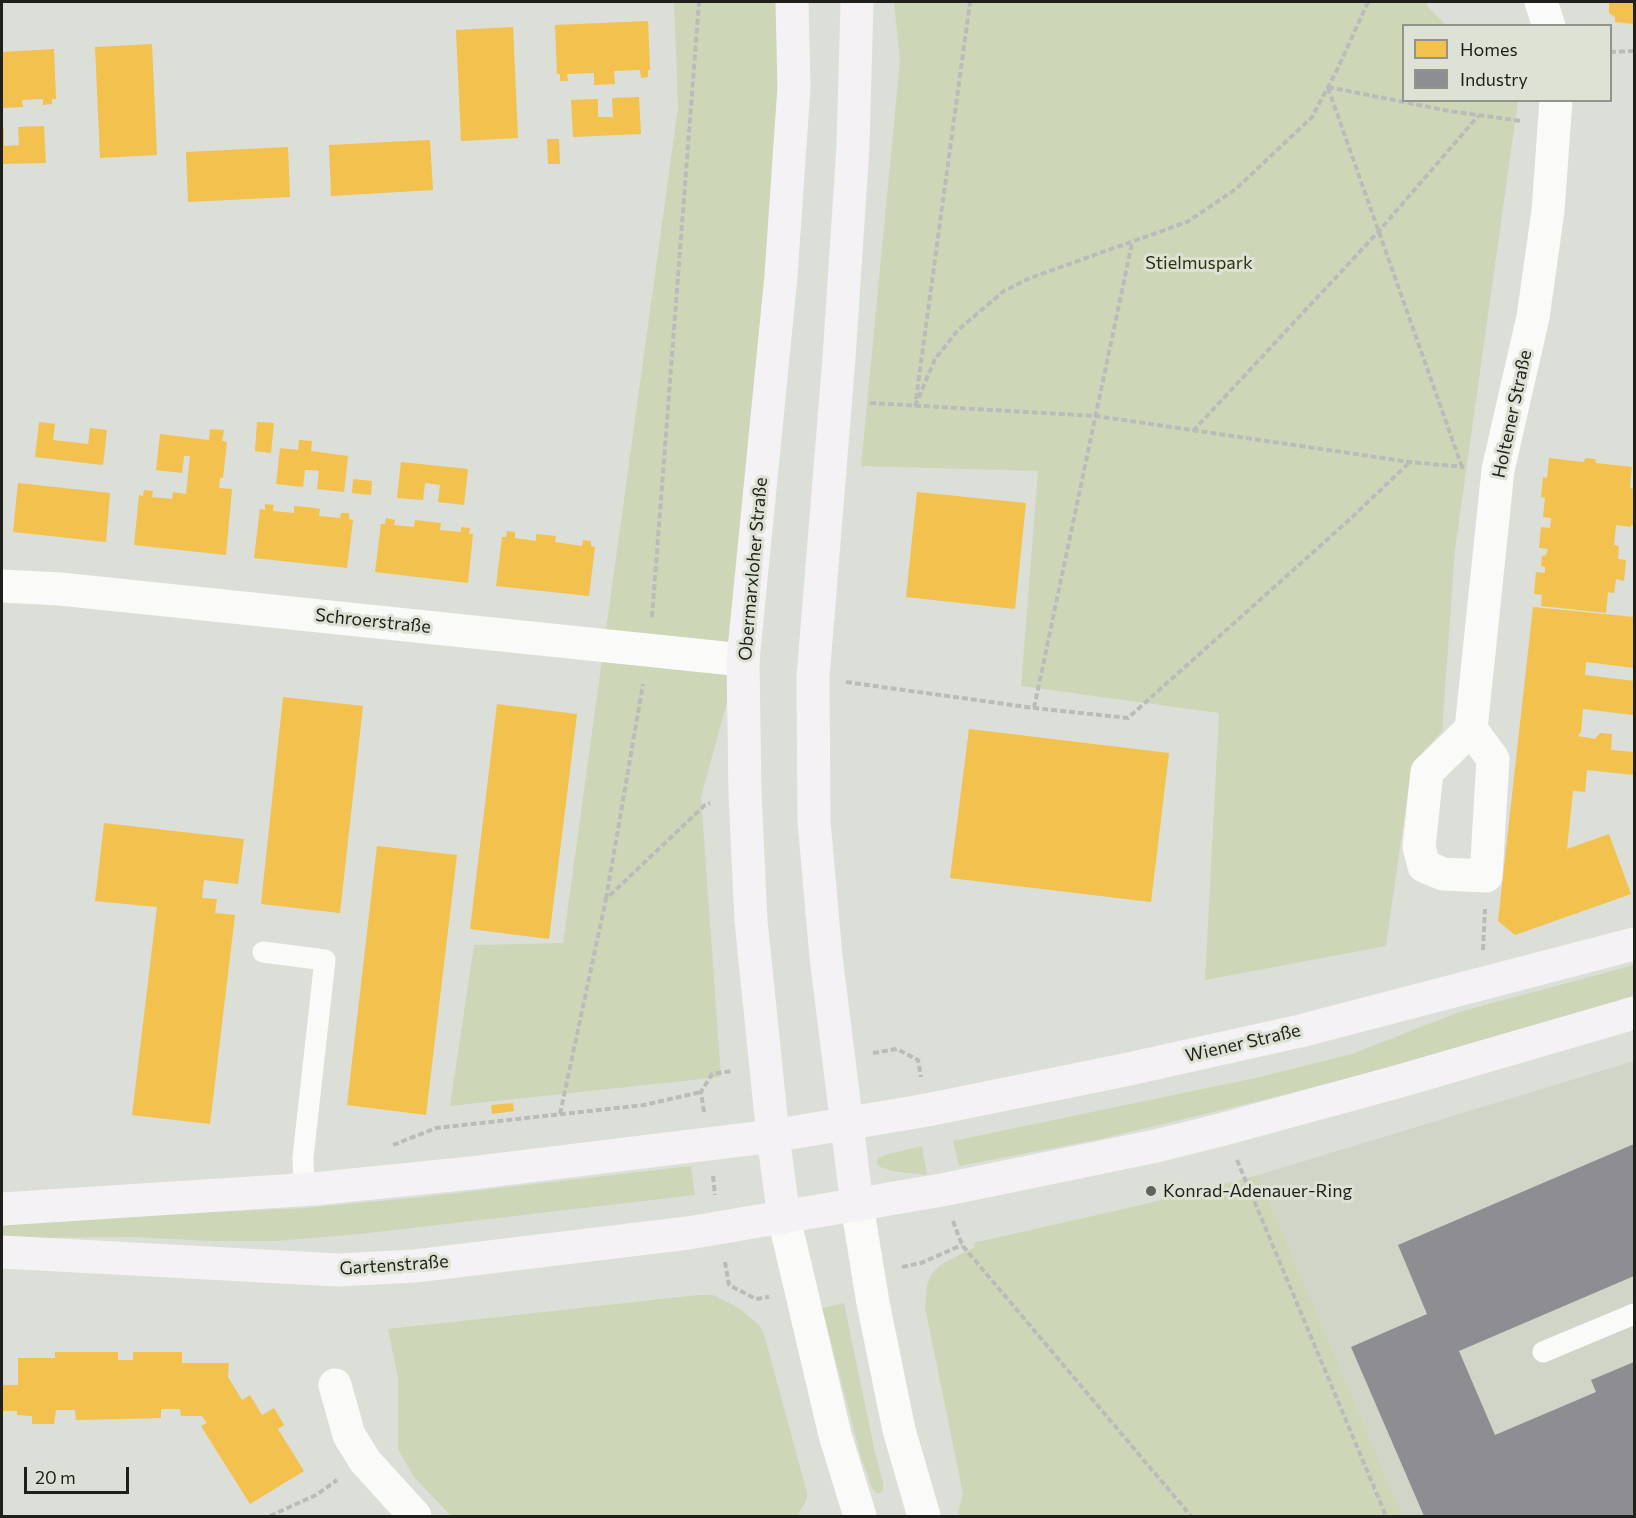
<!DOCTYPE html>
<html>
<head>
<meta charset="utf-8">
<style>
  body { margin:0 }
  #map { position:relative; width:1636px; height:1518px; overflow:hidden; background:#dcded8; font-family:Commissioner,sans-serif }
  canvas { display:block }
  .frame { position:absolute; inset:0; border:3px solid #1f201b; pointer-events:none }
  .legend { position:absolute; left:1402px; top:24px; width:210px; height:78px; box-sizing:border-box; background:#dde2d4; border:2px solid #91948a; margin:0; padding:8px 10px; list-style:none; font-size:18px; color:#1f201b }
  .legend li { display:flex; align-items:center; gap:12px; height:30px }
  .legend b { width:30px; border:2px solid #91948a }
  .scale { position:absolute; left:24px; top:1467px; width:105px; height:27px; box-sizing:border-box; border:3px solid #1f201b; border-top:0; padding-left:8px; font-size:18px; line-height:21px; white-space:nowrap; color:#1f201b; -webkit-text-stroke:4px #dde2d4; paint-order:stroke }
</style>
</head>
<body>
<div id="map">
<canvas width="1636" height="1518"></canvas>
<div class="frame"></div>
<ul class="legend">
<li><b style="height:16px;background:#f2c14e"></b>Homes</li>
<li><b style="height:16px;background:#8d8d92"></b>Industry</li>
</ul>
<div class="scale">20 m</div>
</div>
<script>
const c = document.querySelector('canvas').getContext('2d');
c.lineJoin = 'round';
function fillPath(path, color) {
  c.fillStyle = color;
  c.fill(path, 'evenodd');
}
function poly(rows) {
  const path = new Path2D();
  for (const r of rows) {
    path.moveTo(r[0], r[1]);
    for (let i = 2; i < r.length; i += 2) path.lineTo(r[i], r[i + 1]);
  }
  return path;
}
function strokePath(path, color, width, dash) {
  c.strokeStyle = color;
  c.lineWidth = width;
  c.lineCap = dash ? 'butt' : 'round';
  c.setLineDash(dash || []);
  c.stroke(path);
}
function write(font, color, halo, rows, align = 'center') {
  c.font = font + ' Commissioner,sans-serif';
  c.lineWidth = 6;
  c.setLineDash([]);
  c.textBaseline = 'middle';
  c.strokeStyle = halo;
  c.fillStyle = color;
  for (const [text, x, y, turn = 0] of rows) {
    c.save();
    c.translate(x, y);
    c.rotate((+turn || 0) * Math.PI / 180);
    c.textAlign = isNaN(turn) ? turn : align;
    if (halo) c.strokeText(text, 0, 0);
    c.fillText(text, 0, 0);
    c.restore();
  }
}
const built = poly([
  [1634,1061,1634,1516,1403,1516,1258,1175]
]);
const green = poly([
  [674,2,787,2,738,662,701,797,721,1077,450,1106,474,945,563,943,678,107],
  [894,2,1427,2,1427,6,1446,25,1404,26,1404,100,1518,101,1455,550,1442,732,1412,763,1386,946,1205,980,1219,713,1021,686,1038,471,861,466,900,60],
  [1634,965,1634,999,1463,1049,1259,1101,1100,1139,959,1166,953,1141,1260,1077,1352,1054,1459,1012],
  [922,1146,927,1175,893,1171,880,1167,877,1163,878,1158,885,1155],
  [691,1166,695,1195,360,1234,275,1241,211,1241,134,1237,2,1238,2,1221,306,1208,423,1197],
  [1258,1175,1403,1516,959,1516,958,1512,963,1494,925,1307,927,1285,932,1273,942,1264,975,1247,973,1243,1141,1205],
  [699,1295,713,1295,739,1308,759,1325,764,1334,807,1493,807,1499,797,1516,451,1516,414,1477,398,1449,398,1378,388,1329],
  [844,1303,875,1453,883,1482,883,1490,880,1493,876,1493,872,1488,861,1457,822,1308]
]);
const homes = poly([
  [1609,2,1634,2,1634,24,1615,22,1615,17,1609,13],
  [648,21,650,70,648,70,648,77,641,78,640,70,614,71,615,84,594,85,594,73,567,74,568,81,560,81,560,74,557,74,555,25],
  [513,27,518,138,461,141,456,30],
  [152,44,157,155,100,158,95,47],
  [54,49,56,99,52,99,52,104,43,105,43,99,22,100,23,107,2,108,2,52],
  [639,97,641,134,573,137,571,100,598,99,598,117,613,117,612,98],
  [44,126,46,163,2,164,2,128,4,128,4,146,19,145,18,127],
  [547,139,559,139,560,164,548,164],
  [430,140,433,190,331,196,329,145],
  [288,147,290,197,188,202,186,152],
  [39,422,55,424,53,440,88,444,90,428,107,430,103,465,35,457],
  [257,422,274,423,271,453,255,451],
  [210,429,224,430,222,441,227,442,223,478,220,478,219,488,232,489,226,555,134,545,139,495,143,496,144,490,153,491,152,497,172,499,173,492,186,494,190,456,184,456,182,473,156,470,160,434,209,440],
  [299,440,312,441,311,451,348,456,344,492,317,489,319,471,312,470,305,470,303,487,276,484,280,448,298,450],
  [1549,458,1583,462,1586,458,1595,459,1596,463,1632,467,1630,488,1634,489,1634,525,1631,525,1631,527,1616,525,1614,545,1619,546,1618,559,1626,560,1624,581,1616,579,1614,593,1608,592,1606,613,1541,606,1542,595,1534,594,1536,572,1545,573,1545,567,1541,566,1542,556,1546,555,1548,549,1539,548,1541,527,1550,528,1551,518,1543,517,1545,498,1541,497,1543,477,1547,478],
  [401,462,468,469,464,505,438,502,440,485,425,483,423,500,397,498],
  [353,479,372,481,371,495,352,493],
  [18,483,110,493,106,542,13,532],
  [917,492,1026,503,1015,609,906,597],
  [265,504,274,505,273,511,294,513,294,506,307,507,320,509,319,516,340,518,341,513,349,513,349,519,353,520,347,568,254,558,260,509,265,510],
  [386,518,395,520,394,525,414,527,415,520,441,523,440,530,461,532,461,527,470,528,469,534,473,534,468,583,375,572,381,524,385,524],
  [507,531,515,532,515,538,536,541,536,534,556,536,555,542,582,546,583,540,591,541,591,546,595,547,589,596,496,586,502,537,506,537],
  [1533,607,1634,617,1634,668,1586,662,1585,675,1634,681,1634,715,1583,709,1581,732,1578,736,1595,739,1600,733,1612,734,1611,750,1634,752,1634,775,1587,770,1585,792,1573,791,1567,849,1609,834,1631,894,1515,935,1498,921],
  [283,697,363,706,340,913,261,904],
  [497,704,577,714,549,939,470,929],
  [969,729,1169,753,1151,902,950,878],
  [104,823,244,839,238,884,204,880,202,898,217,899,215,913,235,915,210,1124,132,1115,157,907,95,901],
  [377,846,457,855,426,1115,347,1105],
  [513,1103,514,1111,492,1114,491,1105],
  [55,1352,118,1352,118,1360,133,1360,133,1352,182,1352,182,1363,229,1363,228,1377,242,1400,250,1395,262,1415,274,1408,284,1425,278,1429,304,1471,250,1504,201,1426,207,1423,202,1416,181,1416,180,1409,161,1409,161,1418,76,1420,75,1410,56,1410,54,1424,32,1424,32,1416,17,1415,17,1411,2,1411,2,1385,18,1385,18,1358,55,1358]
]);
const industry = poly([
  [1634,1144,1634,1276,1459,1351,1495,1435,1596,1392,1591,1380,1634,1362,1634,1514,1629,1516,1424,1516,1351,1347,1427,1314,1398,1245]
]);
const path = poly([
  [1610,52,1634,51],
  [1328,87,1449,111,1522,121],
  [1328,88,1462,467],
  [916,399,970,2],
  [870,403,1096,416,1410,462,1464,467],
  [915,406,935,359,958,330,1004,291,1030,278,1187,222,1236,189,1312,117,1337,70,1368,2],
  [1193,431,1379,231,1478,116],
  [652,617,699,2],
  [846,682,1034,708,1128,718,1349,520,1410,462],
  [1034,708,1132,243],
  [606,899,643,684],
  [1483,950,1485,909],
  [873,1053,897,1049,918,1060,921,1077],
  [704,1112,701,1092,712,1074,732,1071],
  [560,1114,606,899,705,805,710,803],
  [393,1145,436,1128,644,1105,701,1092],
  [1237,1160,1386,1516],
  [713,1176,715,1195],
  [953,1221,962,1245,1191,1516],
  [725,1262,729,1285,756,1299,769,1297],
  [902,1267,921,1263,962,1245],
  [270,1516,316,1495,337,1480]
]);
const lane = poly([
  [263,952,325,960,303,1157,304,1189],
  [1543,1352,1634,1314]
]);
const street = poly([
  [1541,2,1549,26],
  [2,586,60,589,743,660],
  [1471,729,1427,772,1419,847,1424,866,1443,874,1486,876,1493,759,1471,729,1498,470,1533,317,1548,211,1556,100],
  [857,1205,873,1303,899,1430,924,1516],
  [784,1218,835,1435,860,1516],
  [335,1385,349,1435,365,1461,415,1516]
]);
const secondary = poly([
  [857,1205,826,957,814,821,813,677,839,358,853,146,857,2],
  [2,1209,313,1189,471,1173,773,1136,927,1110,1129,1069,1300,1031,1634,944],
  [784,1218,773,1136,751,921,745,794,743,660,781,276,794,87,792,2],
  [2,1252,338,1270,415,1266,688,1233,942,1190,1156,1146,1224,1129,1400,1081,1634,1013]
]);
const markers = [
  [1151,1191,6,"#61625d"]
];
const parkNames = [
  ["Stielmuspark",1199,263]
];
const streetNames = [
  ["Holtener Straße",1512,414,-78],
  ["Obermarxloher Straße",753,569,-85],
  ["Schroerstraße",373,621,6],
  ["Wiener Straße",1243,1043,-13],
  ["Gartenstraße",394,1265,-4]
];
const poiNames = [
  ["Konrad-Adenauer-Ring",1163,1191]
];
fillPath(built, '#d1d5c8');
fillPath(green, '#cdd7b8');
fillPath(homes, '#f2c14e');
fillPath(industry, '#8d8d92');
strokePath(path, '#bbbcb9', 4, [6, 3]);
strokePath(lane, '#fafaf9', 21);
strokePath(street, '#fafaf9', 33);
strokePath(secondary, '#f5f2f5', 33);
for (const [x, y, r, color] of markers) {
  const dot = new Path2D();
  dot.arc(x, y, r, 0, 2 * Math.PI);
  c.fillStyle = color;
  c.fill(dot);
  strokePath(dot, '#dde2d4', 2);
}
write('18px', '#2a3313', '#dde2d4', parkNames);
write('18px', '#1f201b', '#dde2d4', streetNames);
write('18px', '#1f201b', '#dde2d4', poiNames, 'left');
</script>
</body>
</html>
